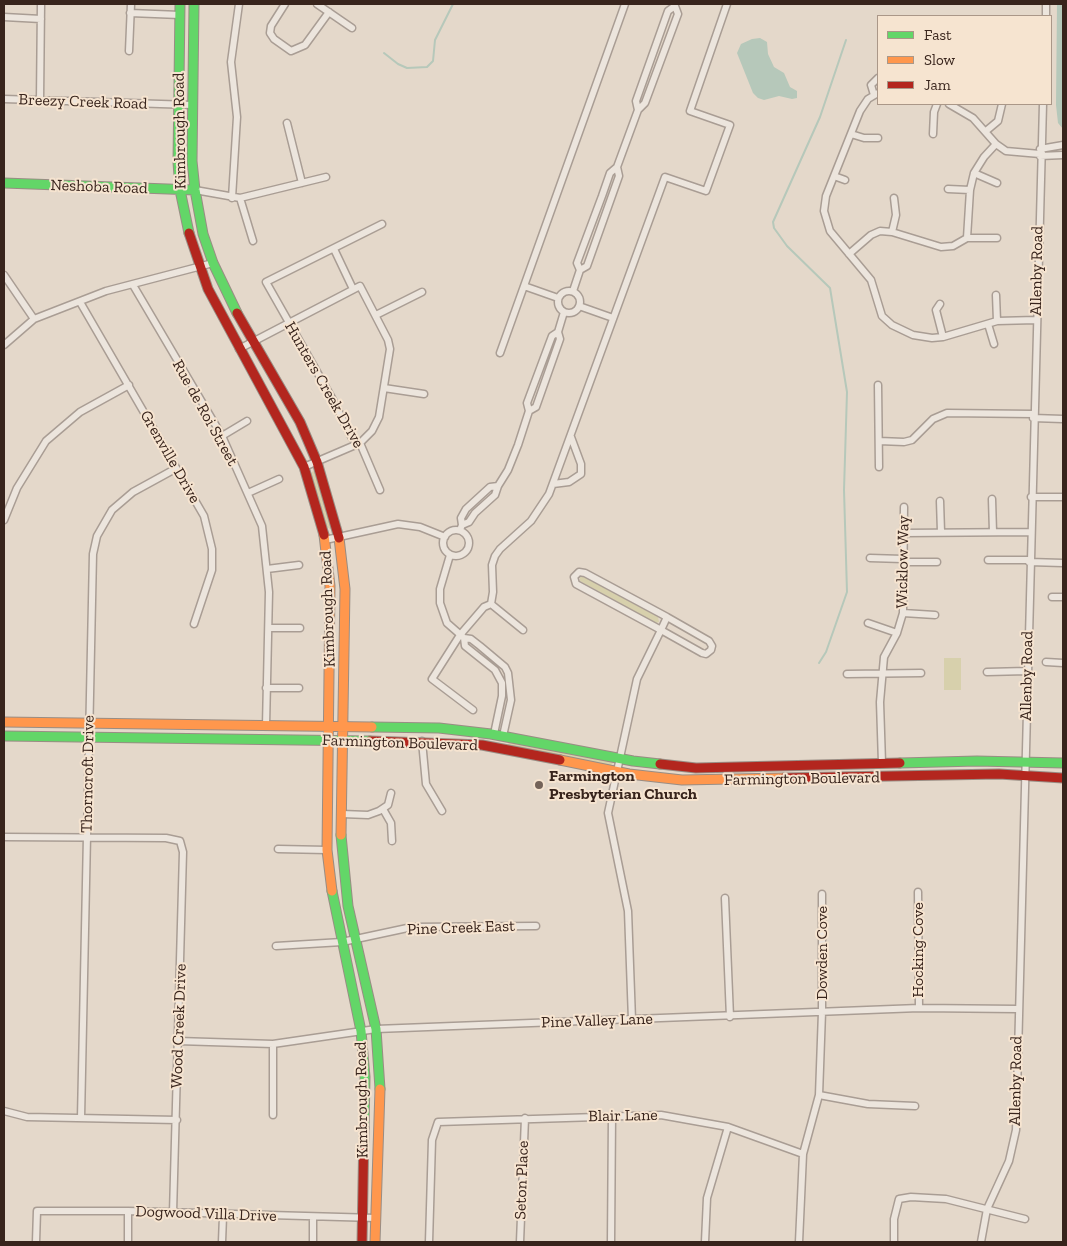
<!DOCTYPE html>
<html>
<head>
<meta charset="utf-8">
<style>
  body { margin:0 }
  #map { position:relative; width:1067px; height:1246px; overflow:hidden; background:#e4d8ca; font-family:"Zilla Slab",serif }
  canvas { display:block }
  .frame { position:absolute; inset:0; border:5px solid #38241c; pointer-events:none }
  .legend { position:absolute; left:877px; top:15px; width:175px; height:90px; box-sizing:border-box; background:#f6e4d0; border:1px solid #aa9788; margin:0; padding:6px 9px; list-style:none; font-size:15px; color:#38241c }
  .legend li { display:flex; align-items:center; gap:10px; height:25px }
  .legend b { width:25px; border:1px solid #aa9788 }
</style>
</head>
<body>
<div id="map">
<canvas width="1067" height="1246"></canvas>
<div class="frame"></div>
<ul class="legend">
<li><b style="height:6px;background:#63d668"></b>Fast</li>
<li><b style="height:6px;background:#ff974d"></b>Slow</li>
<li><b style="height:6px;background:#b3261e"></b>Jam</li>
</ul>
</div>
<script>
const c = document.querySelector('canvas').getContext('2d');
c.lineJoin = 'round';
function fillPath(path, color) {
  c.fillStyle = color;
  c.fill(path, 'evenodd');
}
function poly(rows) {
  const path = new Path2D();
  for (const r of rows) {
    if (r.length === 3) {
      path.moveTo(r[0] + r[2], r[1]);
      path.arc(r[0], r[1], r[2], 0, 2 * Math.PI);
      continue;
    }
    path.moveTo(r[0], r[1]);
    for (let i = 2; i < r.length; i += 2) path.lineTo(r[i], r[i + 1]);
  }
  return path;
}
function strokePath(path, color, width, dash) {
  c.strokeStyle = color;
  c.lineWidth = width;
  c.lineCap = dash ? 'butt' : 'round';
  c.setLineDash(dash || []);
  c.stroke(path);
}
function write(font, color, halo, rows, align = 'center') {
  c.font = font + ' "Zilla Slab",serif';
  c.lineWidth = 4;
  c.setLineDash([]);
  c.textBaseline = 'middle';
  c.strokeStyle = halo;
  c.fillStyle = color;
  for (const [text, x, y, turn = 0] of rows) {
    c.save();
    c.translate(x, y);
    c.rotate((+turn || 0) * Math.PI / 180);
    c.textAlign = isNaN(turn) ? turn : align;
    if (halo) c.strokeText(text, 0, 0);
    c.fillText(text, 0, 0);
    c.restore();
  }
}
const green = poly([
  [313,471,316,471,331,517,332,528,330,529,327,527,311,474],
  [580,575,658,617,659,622,656,623,580,581],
  [944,658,961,658,961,690,944,690],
  [509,743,560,750,612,761,613,763,610,766,507,745]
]);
const water = poly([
  [1057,4,1063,4,1063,129,1058,123,1056,105],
  [760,38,767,42,768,54,774,67,784,73,790,87,797,91,797,98,792,99,779,96,764,100,758,98,753,93,737,53,741,44,752,39]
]);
const stream = poly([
  [384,53,398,64,407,68,427,67,433,61,435,40,453,4],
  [819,663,826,652,847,592,844,490,847,392,830,288,787,246,774,228,773,222,820,117,846,40]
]);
const street = poly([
  [285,4,271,26,270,33,274,39,291,51,305,45,329,12],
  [317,4,352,28],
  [130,13,180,15],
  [1046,16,1046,4],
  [4,17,41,19],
  [129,51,131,4],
  [878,93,868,99,860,111,826,196,824,211,830,231,871,280,882,316,892,325,913,335,932,338,943,337,997,321,1036,320],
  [874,95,871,85,878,78],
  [4,99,192,105],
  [40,100,41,4],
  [949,104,973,118,996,144,1006,151,1040,154],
  [287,123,302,183],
  [986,131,998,121,1002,104],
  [851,134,864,138,878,138],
  [933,134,934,112,937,104],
  [1040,149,1063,145],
  [1040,156,1063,155],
  [617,167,638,110,645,103,678,14,675,6,668,11,636,101,638,110],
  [974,173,997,183],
  [834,176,845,180],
  [948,189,970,190],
  [195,190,240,198,326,177],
  [232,198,237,117,231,62,239,4],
  [240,198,253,241],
  [892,232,896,215,894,198],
  [967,238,997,238],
  [334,249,353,289],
  [849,254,871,235,880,231,892,232,941,247,953,246,967,238,970,190,974,173,984,157,996,144],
  [4,275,34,319],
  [133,285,222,436,262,526,269,592,266,726],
  [524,286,558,298],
  [569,302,11],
  [573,291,580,270,587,266,619,176,617,167,610,173,602,196,577,263,580,270],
  [996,295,997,321],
  [80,302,204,516,212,549,212,570,194,624],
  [940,304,936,310,943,337],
  [579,306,613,318],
  [376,315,422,292],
  [988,324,994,344],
  [558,332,564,312],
  [4,345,34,319,106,291,213,263],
  [239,349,360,286,388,340,390,349,379,417,372,431,360,443,304,467],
  [500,353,625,4],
  [878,385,879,467],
  [384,388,424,394],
  [1033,418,1063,419],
  [222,436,247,421],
  [879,441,904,442,912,440,933,419,947,413,1033,414],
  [553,484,569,482,581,474,581,464,571,437],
  [498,486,508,470,518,445,529,411,527,403,552,336,558,332,560,339,536,407,529,411],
  [380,490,360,443,352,438,333,400,266,282,382,224],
  [248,493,279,479],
  [1031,497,1063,497],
  [992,499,993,532],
  [940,501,941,532],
  [4,520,17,488,46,441,80,412,129,385],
  [456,543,13],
  [460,530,462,525,461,518,466,509,490,487,498,486,495,495,475,513,469,522,462,525],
  [904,533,1030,532],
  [325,540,398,524,420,527,445,537],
  [450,555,440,589,440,603,447,623,463,637],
  [870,558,903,559],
  [988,560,1029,560],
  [903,562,937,562],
  [1029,562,1063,563],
  [267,569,299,565],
  [1052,597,1063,597],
  [491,604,493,592,492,565,495,556,500,549,531,521,549,494,665,177,706,191,730,125,690,111,727,4],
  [491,604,523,630],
  [903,613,935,615],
  [868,623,897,633],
  [269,628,300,628],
  [1046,662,1063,663],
  [987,672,1027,671],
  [847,674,921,673],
  [266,688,299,688],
  [473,710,432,679,460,635,484,607,491,604],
  [494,734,502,696,502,683,495,670,465,646,464,638,471,639,480,646,505,667,508,673,511,700,503,736],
  [422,741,426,784,442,811],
  [882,763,880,702,884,657,897,633,903,613,904,507],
  [383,809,391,823,392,841],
  [342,814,368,815,379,811,388,805,391,793],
  [4,837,166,838,180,841,183,852,173,1213],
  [278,849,327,850],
  [918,892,919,1008],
  [725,898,730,1017],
  [276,946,342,942,412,927,536,926],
  [632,1020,628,911,608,813,637,679,661,630,576,584,574,577,579,572,585,573,667,617,709,641,712,646,711,650,706,654,702,653,661,630,667,617],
  [178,1041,273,1044,376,1029,919,1008,1017,1009],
  [819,1095,868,1104,915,1106],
  [4,1111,27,1117,177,1120],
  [273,1115,273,1044],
  [81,1118,93,554,97,536,112,510,133,492,175,469],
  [36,1242,37,1211,128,1211,376,1218],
  [128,1242,128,1211],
  [222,1242,223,1216],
  [313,1242,313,1218],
  [429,1242,432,1140,438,1122,661,1115,728,1127,803,1154],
  [520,1242,525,1118],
  [611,1242,612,1116],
  [705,1242,707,1198,728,1127],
  [799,1242,803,1154,819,1095,822,1012,822,894],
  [894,1242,894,1219,899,1199,911,1197,946,1199,1025,1219],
  [981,1242,987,1209,1009,1161,1016,1130,1043,104]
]);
const fast = poly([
  [180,4,178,162,180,190,189,233],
  [194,4,192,161,195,190,203,234,213,263,237,313],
  [4,183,195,190],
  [372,727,439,728,491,734,633,761,660,764],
  [4,736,370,741],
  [900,763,977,761,1063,763],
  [341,835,348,906,376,1029,380,1089],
  [332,891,361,1031,365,1077,364,1128]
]);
const slow = poly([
  [324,535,330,586,327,850,332,891],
  [339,538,345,589,341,835],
  [4,722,372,727],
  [560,760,629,774,682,780,784,778],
  [375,1242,380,1089]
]);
const jam = poly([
  [189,233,208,289,304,467,324,535],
  [237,313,300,422,317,462,339,538],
  [370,741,482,745,560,760],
  [660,764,696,768,900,763],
  [784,778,999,774,1063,778],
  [362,1242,364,1128]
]);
const markers = [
  [539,785,5,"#746359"]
];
const streetNames = [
  ["Breezy Creek Road",83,102,2],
  ["Kimbrough Road",180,131,-91],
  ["Neshoba Road",99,187,2],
  ["Allenby Road",1037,271,-89],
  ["Hunters Creek Drive",324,385,60],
  ["Rue de Roi Street",205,413,61],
  ["Grenville Drive",170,457,60],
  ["Wicklow Way",903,562,-89],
  ["Kimbrough Road",328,609,-92],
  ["Allenby Road",1027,676,-89],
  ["Farmington Boulevard",400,743,2],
  ["Thorncroft Drive",88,774,-89],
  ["Farmington Boulevard",802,779,-1],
  ["Pine Creek East",461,928,-2],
  ["Hocking Cove",918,950,-90],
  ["Dowden Cove",822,953,-90],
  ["Pine Valley Lane",597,1021,-2],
  ["Wood Creek Drive",179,1026,-88],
  ["Allenby Road",1016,1081,-89],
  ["Kimbrough Road",362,1100,-91],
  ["Blair Lane",623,1116,-1],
  ["Seton Place",522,1180,-88],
  ["Dogwood Villa Drive",206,1214,2]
];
const poiNames = [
  ["Farmington",549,776],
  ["Presbyterian Church",549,794]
];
fillPath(green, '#d7d0ac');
fillPath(water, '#b6c8ba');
strokePath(stream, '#b6c8ba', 2);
strokePath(street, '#a99d94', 9);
strokePath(fast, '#998d84', 11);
strokePath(slow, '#998d84', 11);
strokePath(jam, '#998d84', 11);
strokePath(street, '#ece5dd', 6);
strokePath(fast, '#63d668', 9);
strokePath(slow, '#ff974d', 9);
strokePath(jam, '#b3261e', 9);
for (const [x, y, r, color] of markers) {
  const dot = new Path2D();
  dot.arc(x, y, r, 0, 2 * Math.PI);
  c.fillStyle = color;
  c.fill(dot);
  strokePath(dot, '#f6e4d0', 2);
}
write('16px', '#38241c', '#f6e4d0', streetNames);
write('bold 16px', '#38241c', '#f6e4d0', poiNames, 'left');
</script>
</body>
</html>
